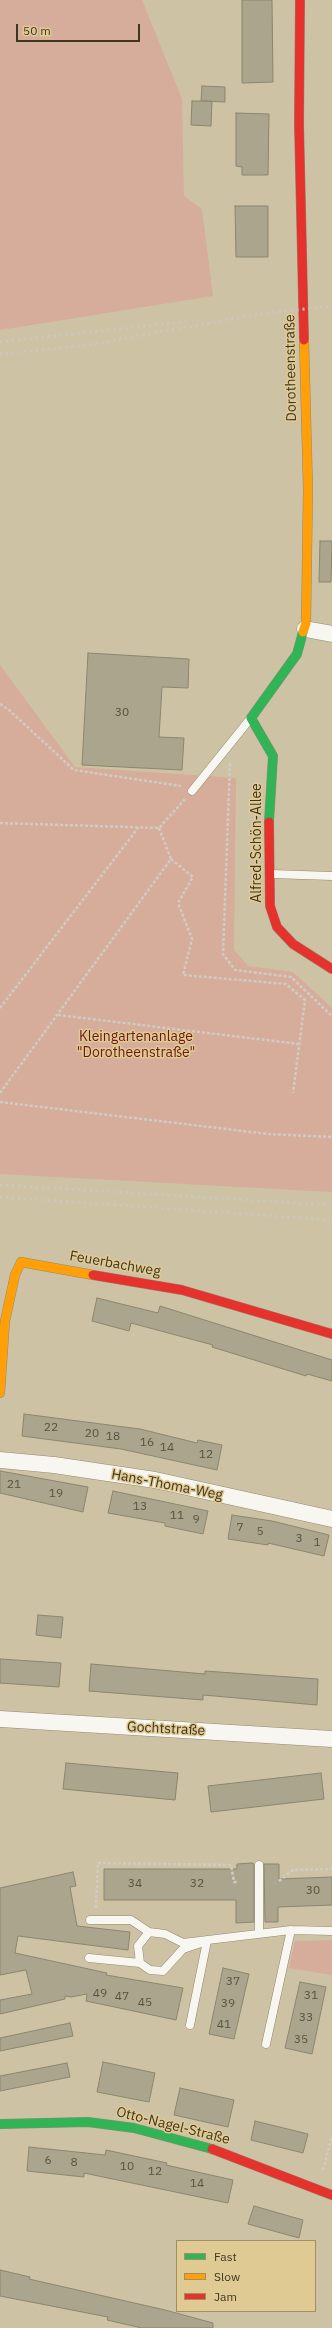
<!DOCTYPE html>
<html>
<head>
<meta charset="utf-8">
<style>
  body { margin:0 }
  #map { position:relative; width:332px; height:2328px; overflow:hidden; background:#cec2a4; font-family:"IBM Plex Sans",sans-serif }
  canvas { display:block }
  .legend { position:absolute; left:176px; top:2240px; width:140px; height:72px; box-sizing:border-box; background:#e0ca93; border:1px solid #a08f65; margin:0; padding:5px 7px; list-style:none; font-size:12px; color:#3f3620 }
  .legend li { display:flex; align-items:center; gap:8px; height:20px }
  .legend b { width:20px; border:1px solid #a08f65 }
  .scale { position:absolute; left:16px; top:24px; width:124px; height:18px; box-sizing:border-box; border:2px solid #3f3620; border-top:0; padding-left:5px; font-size:12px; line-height:14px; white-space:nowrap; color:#3f3620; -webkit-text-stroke:3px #e0ca93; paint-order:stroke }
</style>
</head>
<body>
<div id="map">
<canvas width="332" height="2328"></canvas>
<ul class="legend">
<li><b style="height:5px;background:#30b455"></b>Fast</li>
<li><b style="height:5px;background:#ff9f0a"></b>Slow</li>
<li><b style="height:5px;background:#e5322d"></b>Jam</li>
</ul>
<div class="scale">50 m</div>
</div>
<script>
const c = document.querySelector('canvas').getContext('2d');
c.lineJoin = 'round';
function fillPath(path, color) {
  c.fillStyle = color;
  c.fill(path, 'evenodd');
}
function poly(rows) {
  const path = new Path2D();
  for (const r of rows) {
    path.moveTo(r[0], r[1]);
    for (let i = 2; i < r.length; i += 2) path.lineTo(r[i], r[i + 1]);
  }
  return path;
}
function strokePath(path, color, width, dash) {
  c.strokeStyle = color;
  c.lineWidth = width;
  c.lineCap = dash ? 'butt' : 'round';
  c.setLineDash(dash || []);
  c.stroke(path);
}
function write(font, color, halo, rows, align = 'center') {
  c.font = font + ' "IBM Plex Sans",sans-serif';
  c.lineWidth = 3;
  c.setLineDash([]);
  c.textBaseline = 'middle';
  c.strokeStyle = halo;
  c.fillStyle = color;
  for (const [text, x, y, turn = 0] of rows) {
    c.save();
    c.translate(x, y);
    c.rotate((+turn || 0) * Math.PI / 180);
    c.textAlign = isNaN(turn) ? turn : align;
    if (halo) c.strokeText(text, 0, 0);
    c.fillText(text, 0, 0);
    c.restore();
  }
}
const green = poly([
  [0,0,142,0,182,99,184,196,202,209,213,296,0,330],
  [0,665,75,767,236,778,234,950,248,966,293,972,332,1008,332,1192,0,1174],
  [332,1940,332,1975,289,1968,295,1941]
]);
const building = poly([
  [242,0,272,0,273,82,242,83,242,0],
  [202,86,225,87,225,102,201,101,202,86],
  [192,101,212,101,211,126,191,125,192,101],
  [236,113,269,114,268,175,242,175,242,167,236,166,236,113],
  [235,206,268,206,268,257,236,257,235,206],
  [320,541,332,541,331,582,319,582,320,541],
  [88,653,189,659,188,688,162,687,159,737,184,738,182,770,82,765,88,653],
  [97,1298,158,1313,160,1306,332,1360,332,1381,307,1374,306,1376,212,1347,213,1345,131,1323,129,1331,92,1321,97,1298],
  [24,1414,140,1429,197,1443,198,1440,222,1445,217,1470,121,1449,22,1436,24,1414],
  [0,1471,88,1487,83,1512,0,1493,0,1471],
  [113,1491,208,1511,203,1534,165,1526,165,1523,108,1513,113,1491],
  [232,1515,272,1521,329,1535,324,1556,268,1543,268,1545,228,1539,232,1515],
  [38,1615,63,1617,61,1638,36,1635,38,1615],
  [0,1659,61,1663,59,1687,0,1683,0,1659],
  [91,1664,205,1674,205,1671,318,1679,317,1705,203,1695,203,1700,89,1691,91,1664],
  [66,1763,178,1773,175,1800,63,1789,66,1763],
  [321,1773,324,1799,211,1812,208,1786,321,1773],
  [252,1863,254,1864,254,1922,236,1923,236,1900,104,1900,104,1869,237,1869,237,1864,252,1863],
  [264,1864,279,1864,279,1879,332,1877,332,1905,278,1907,278,1922,265,1922,264,1864],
  [73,1872,76,1886,70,1887,77,1926,130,1932,128,1950,18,1936,15,1953,107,1973,106,1975,183,1988,176,2020,86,2001,87,1994,71,1997,65,1996,65,1999,0,2014,0,2000,32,1994,26,1970,0,1975,0,1888,73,1872],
  [223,1968,249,1974,234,2039,209,2034,223,1968],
  [300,1982,326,1987,312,2054,285,2048,300,1982],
  [70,2023,73,2036,0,2051,0,2038,70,2023],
  [103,2062,155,2073,149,2102,97,2092,103,2062],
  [67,2063,70,2077,0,2091,0,2076,67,2063],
  [180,2088,234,2100,228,2127,174,2115,180,2088],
  [255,2121,308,2134,303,2153,251,2140,255,2121],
  [29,2147,105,2155,106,2150,167,2163,166,2165,233,2180,228,2203,84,2173,84,2177,27,2171,29,2147],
  [254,2206,303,2220,299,2238,248,2224,254,2206],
  [0,2270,30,2277,29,2279,165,2310,213,2323,213,2328,142,2328,107,2320,108,2317,0,2296,0,2270]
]);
const path = poly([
  [0,704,9,710,74,770,181,786],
  [230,763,223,954,235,970,291,977,332,1016],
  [0,823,159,828,185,799],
  [171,859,193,877,178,903,192,939,183,975,286,984,305,1000,293,1093],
  [0,1008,138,828],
  [58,1015,299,1044],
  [0,1093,171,859,159,828],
  [0,1102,268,1134,332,1137],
  [279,1881,293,1870,332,1869],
  [96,1908,98,1863,231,1865,234,1882,237,1882],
  [323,2170,332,2136]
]);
const lane = poly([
  [192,791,250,719],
  [271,874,332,876],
  [259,1865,259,1933],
  [90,1920,131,1920,149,1932],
  [207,1941,183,1949,163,1971,150,1970,140,1963,138,1946,149,1932,165,1934,183,1943,291,1930,332,1931],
  [89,1958,140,1963],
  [190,2025,207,1941],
  [266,2044,291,1930]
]);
const street = poly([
  [305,629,332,634],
  [0,1460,54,1465,155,1480,332,1519],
  [0,1719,332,1739]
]);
const fast = poly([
  [269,822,273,756,251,718,297,654,303,632],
  [0,2124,88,2122,134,2128,212,2149]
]);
const slow = poly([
  [303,632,306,623,308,489,304,340],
  [0,1393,5,1321,15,1275,21,1262,93,1275]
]);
const jam = poly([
  [300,0,299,124,304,340],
  [269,822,270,906,277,927,293,944,332,969],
  [93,1275,182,1290,332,1334],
  [212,2149,332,2195]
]);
const rail = poly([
  [0,342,191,321],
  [0,354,88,345,260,314,332,306],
  [0,1185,332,1205],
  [0,1197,332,1220]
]);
const numberNames = [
  ["30",122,713],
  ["22",51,1428],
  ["20",92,1434],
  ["18",113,1437],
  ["16",147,1443],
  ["14",167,1448],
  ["12",206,1455],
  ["21",14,1485],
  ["19",56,1494],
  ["13",140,1507],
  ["11",177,1516],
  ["9",196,1520],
  ["7",240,1528],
  ["5",260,1532],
  ["3",299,1539],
  ["1",317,1543],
  ["34",135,1884],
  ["32",197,1884],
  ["30",313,1891],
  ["37",233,1982],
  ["49",100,1994],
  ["31",311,1996],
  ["47",122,1997],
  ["45",145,2003],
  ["39",228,2004],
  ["33",306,2018],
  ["41",224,2025],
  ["35",301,2040],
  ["6",48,2161],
  ["8",74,2163],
  ["10",127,2167],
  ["12",155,2172],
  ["14",197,2184]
];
const streetNames = [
  ["Dorotheenstraße",291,368,-91],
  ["Alfred-Schön-Allee",257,843,-90],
  ["Feuerbachweg",115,1264,10],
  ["Hans-Thoma-Weg",167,1485,11],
  ["Gochtstraße",166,1729,3],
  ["Otto-Nagel-Straße",173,2126,14]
];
const parkNames = [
  ["Kleingartenanlage",136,1037],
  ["\"Dorotheenstraße\"",136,1053]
];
fillPath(green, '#d5ad9a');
fillPath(building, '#aaa58c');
strokePath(building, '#8b866e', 1);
strokePath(lane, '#928971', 9);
strokePath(street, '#928971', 17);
strokePath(fast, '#928971', 10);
strokePath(slow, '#928971', 10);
strokePath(jam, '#928971', 10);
strokePath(path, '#d1ccc3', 2.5, [3, 2]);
strokePath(lane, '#f8f6f1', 8);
strokePath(street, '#f8f6f1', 16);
strokePath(fast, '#30b455', 9);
strokePath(slow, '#ff9f0a', 9);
strokePath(jam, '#e5322d', 9);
strokePath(rail, '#cbc7be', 3, [2, 4]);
write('12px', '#5a523b', null, numberNames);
write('14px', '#3f3620', '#e0ca93', streetNames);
write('14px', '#6d1812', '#e0ca93', parkNames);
</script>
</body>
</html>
